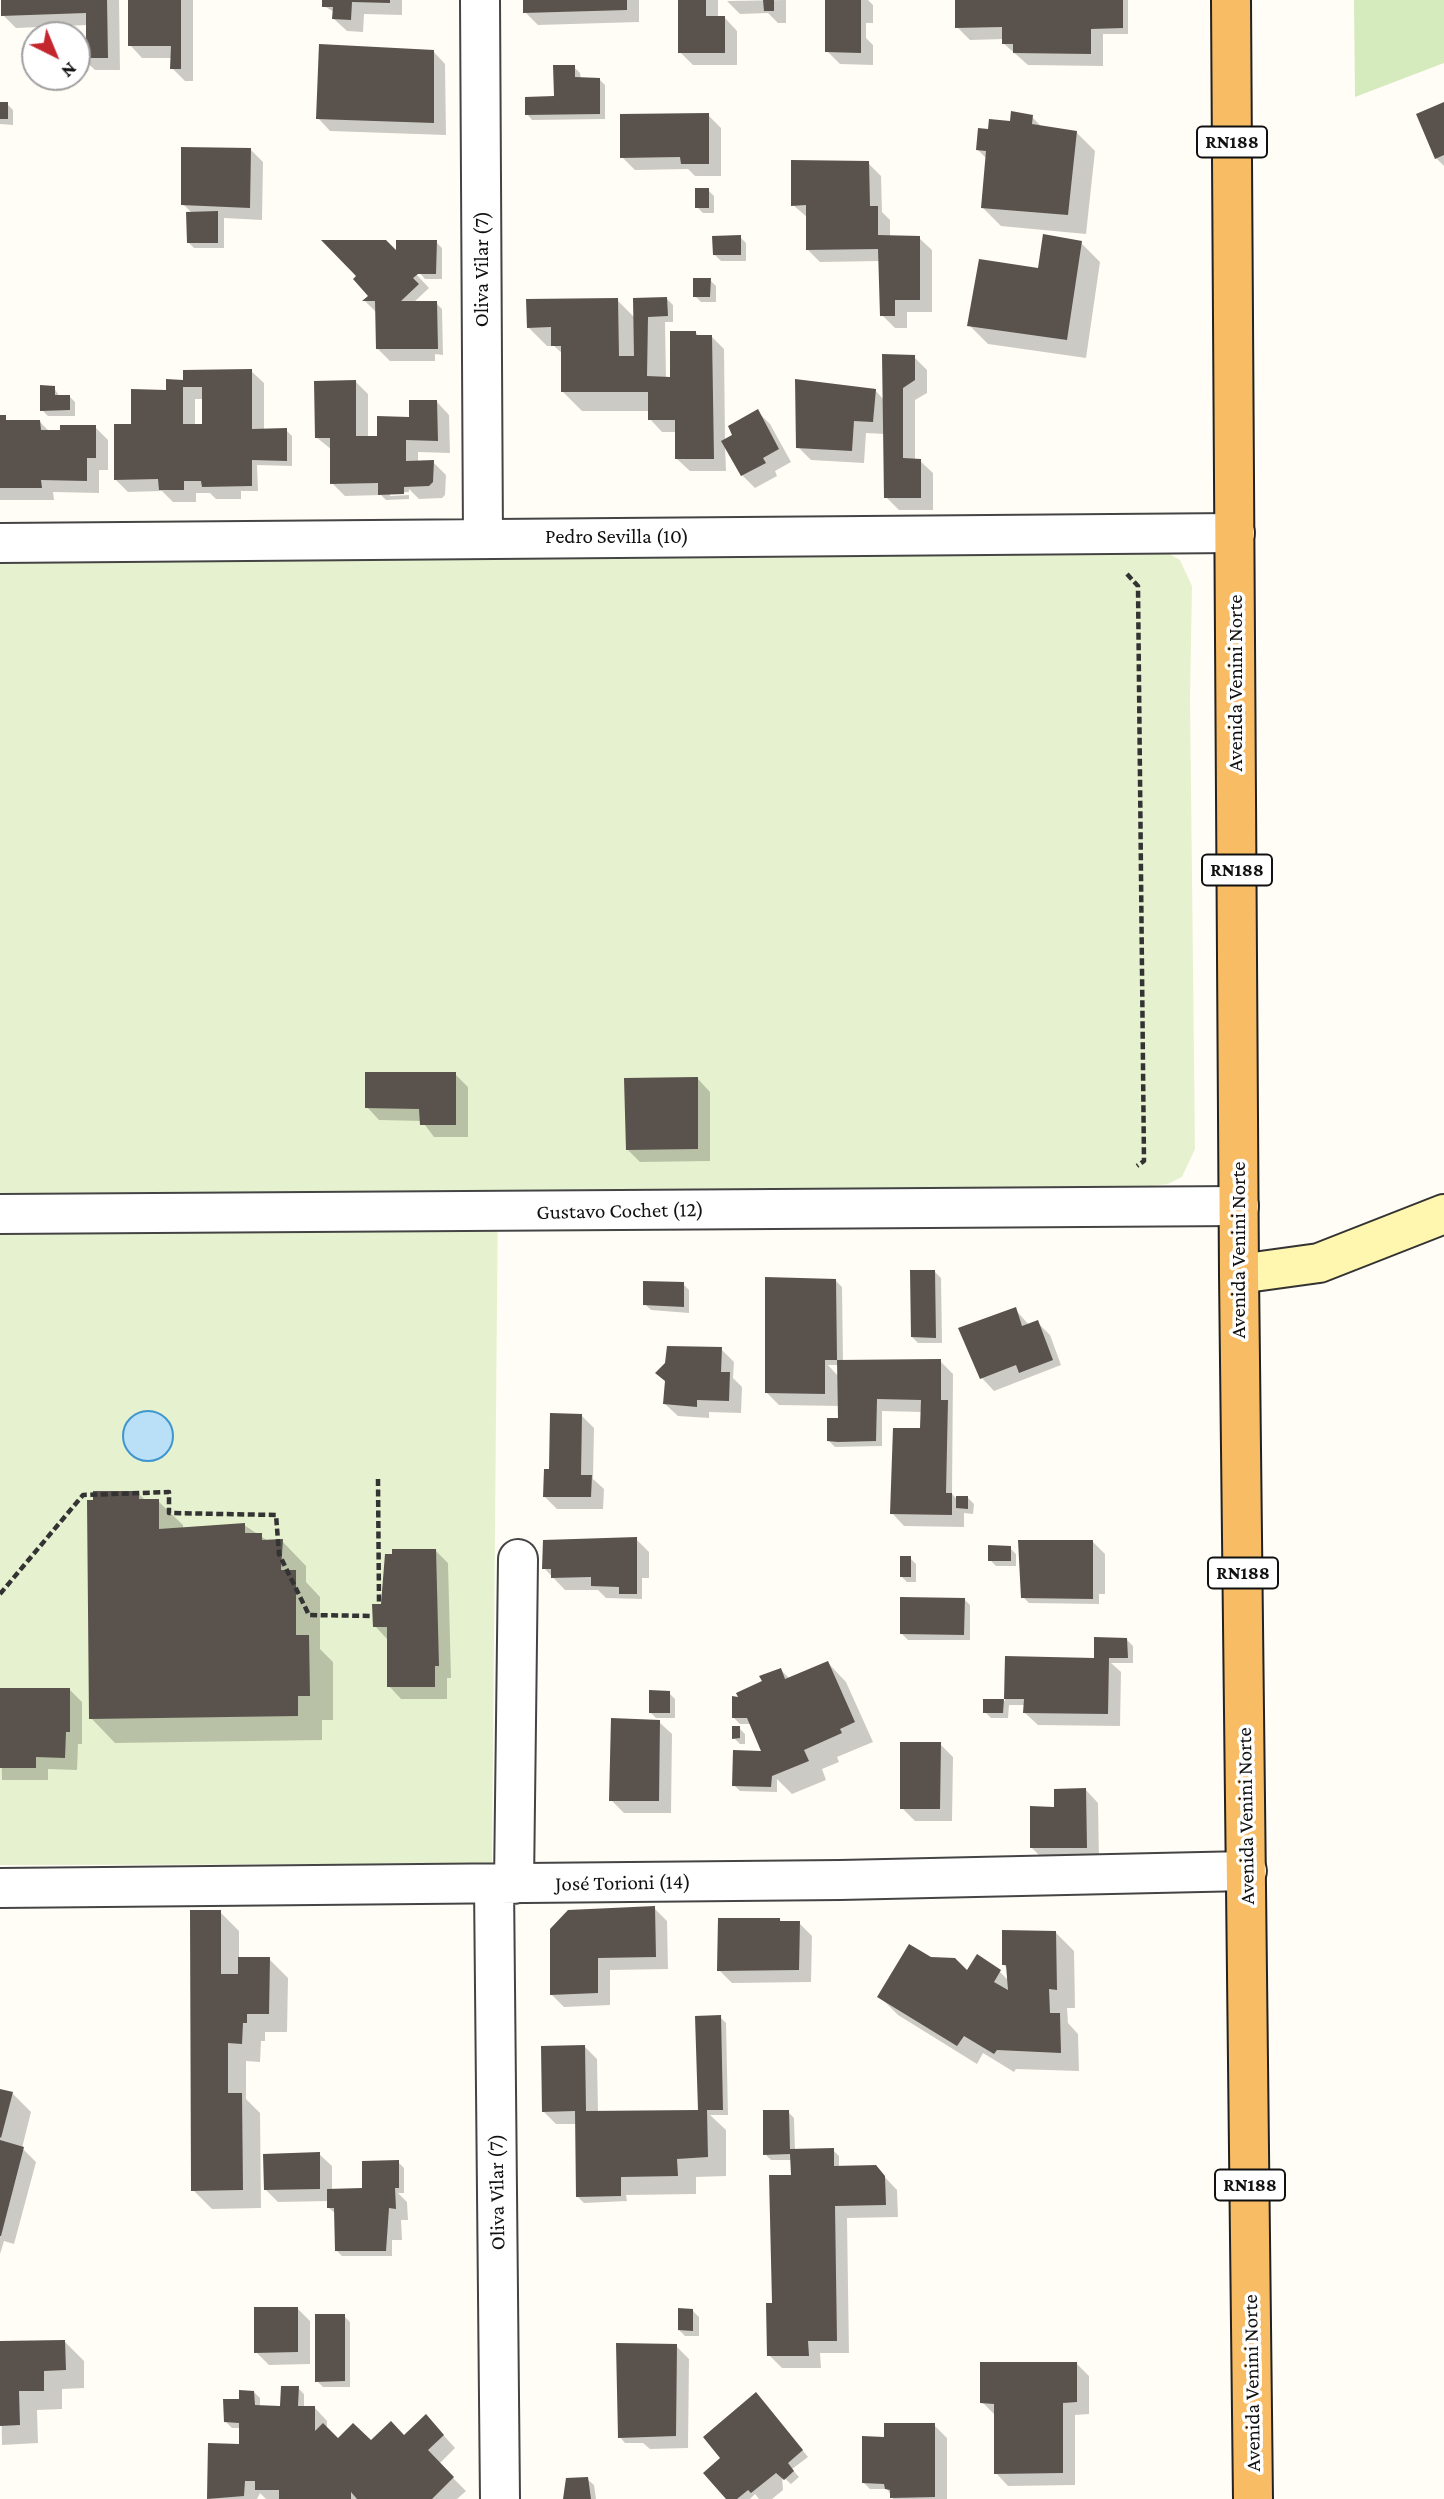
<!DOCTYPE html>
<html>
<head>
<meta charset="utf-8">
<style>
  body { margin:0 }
  #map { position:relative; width:1444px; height:2499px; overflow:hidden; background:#fffdf5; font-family:"Crimson Pro",serif }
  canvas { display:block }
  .north { position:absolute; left:21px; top:21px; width:70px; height:70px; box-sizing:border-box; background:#fff; border:2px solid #a0a0a0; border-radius:50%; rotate:137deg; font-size:19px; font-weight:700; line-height:28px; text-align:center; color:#111 }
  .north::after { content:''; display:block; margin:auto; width:24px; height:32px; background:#c4262e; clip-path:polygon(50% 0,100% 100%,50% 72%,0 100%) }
</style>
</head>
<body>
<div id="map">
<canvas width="1444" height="2499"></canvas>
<div class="north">N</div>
</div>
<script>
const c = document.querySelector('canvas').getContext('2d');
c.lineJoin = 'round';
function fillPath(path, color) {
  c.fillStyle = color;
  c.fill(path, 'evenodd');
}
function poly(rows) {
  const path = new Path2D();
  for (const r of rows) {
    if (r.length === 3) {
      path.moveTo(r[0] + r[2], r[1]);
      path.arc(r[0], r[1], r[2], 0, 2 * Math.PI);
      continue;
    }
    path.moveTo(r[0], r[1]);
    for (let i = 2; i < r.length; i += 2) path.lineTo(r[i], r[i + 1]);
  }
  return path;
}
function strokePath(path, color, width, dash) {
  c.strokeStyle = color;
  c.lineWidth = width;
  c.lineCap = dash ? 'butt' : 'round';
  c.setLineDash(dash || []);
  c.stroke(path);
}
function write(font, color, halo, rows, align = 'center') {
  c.font = font + ' "Crimson Pro",serif';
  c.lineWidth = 7;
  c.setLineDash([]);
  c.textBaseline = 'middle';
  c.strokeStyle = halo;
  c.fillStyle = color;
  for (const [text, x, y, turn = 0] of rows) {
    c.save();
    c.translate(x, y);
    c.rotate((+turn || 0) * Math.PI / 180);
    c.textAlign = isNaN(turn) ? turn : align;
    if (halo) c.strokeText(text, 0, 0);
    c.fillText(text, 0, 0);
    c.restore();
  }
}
const green = poly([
  [1354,0,1444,0,1444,63,1355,97]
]);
const pitch = poly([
  [1154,552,1168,553,1180,560,1192,586,1190,697,1195,1149,1182,1177,1168,1184,1151,1186,498,1193,492,1864,0,1865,0,559]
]);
const water = poly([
  [148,1436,25]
]);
const shadow = poly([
  [3,0,119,0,120,70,95,70,82,58,88,42,88,25,16,28,3,15],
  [130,0,193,0,193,81,185,81,172,68,172,58,142,58,130,45],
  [324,0,402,0,402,15,364,14,363,32,347,31,334,19,334,12,324,6],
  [525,0,639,0,639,22,538,25,525,12],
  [680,0,718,0,718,18,725,18,737,31,737,65,693,65,680,52],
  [786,0,786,23,778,23,768,13,740,14,727,1],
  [827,0,868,0,873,5,873,23,866,23,866,38,873,45,873,65,840,64,827,51],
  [957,0,1128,0,1128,34,1103,34,1103,66,1028,65,1003,43,1004,39,970,40,957,27],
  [433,51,445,64,446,135,330,131,318,118],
  [574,67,580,73,581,79,599,79,605,85,605,119,532,120,527,114,556,98],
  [0,104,7,104,13,110,13,125,0,124],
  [1444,104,1444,166,1436,158],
  [708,115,721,128,721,176,695,176,688,169,635,170,622,157],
  [1032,117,1043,128,1076,132,1095,151,1086,234,1001,226,982,207,987,159,977,149,989,131],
  [250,149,263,162,262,220,224,218,224,248,194,248,188,242,192,213,183,204],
  [868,163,881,176,882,212,890,220,890,237,919,238,932,250,932,312,907,312,907,328,895,328,882,315,880,261,820,262,808,250,808,218,793,205],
  [708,190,714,196,714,213,703,213,697,207],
  [740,237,746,243,746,261,721,261,715,255],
  [436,242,442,248,442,279,425,279,418,271,416,274,429,288,413,303,436,303,442,309,443,355,435,354,435,361,390,361,377,348,377,313,365,301,397,254],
  [1081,243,1100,262,1086,358,988,344,969,325,1040,270],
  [710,280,716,286,716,302,701,302,695,296],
  [667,299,673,305,673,322,665,322,666,378,671,379,695,332,700,337,711,336,724,349,725,441,758,412,770,424,791,462,775,471,777,476,755,488,742,475,725,445,726,471,690,471,677,459,677,432,662,432,650,419,650,411,582,411,563,392,563,354,554,346,547,346,528,327,617,300,635,318],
  [914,357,927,370,927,393,915,400,915,460,920,461,933,473,933,510,899,510,886,497,885,434,866,433,864,463,811,460,798,447,875,390,884,400],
  [251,371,264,383,264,430,286,430,292,436,292,466,257,465,258,491,241,491,241,499,216,499,210,493,196,493,196,502,173,502,162,491,128,492,115,479,133,426,168,392,185,382],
  [195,399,204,399,204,426,195,426],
  [356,382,368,394,368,438,379,438,437,402,449,415,450,453,418,452,418,462,433,462,446,475,445,495,442,498,419,499,409,489,409,492,390,493,390,496,409,495,409,499,386,500,381,495,345,496,332,483,332,450,316,437],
  [54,388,60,397,69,396,75,402,75,416,48,416,42,410],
  [0,417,10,422,40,422,50,432,95,427,108,440,108,470,99,470,99,493,53,492,54,500,0,500],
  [455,1074,468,1087,468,1137,434,1137,422,1121,379,1120,367,1107],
  [698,1079,710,1092,710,1161,640,1162,627,1149],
  [935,1272,941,1278,942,1343,918,1343,912,1337],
  [836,1281,842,1287,843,1362,940,1361,953,1374,952,1494,958,1500,968,1498,974,1504,973,1514,964,1513,964,1527,904,1526,892,1513,925,1430,922,1412,882,1411,882,1446,835,1447,829,1441,840,1419,840,1406,779,1405,766,1392],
  [828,1365,839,1365,839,1377],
  [683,1284,689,1290,689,1313,651,1310,645,1304],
  [1015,1309,1029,1325,1037,1322,1050,1335,1061,1365,994,1391,982,1378,960,1329],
  [721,1349,734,1362,733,1378,742,1387,741,1413,709,1412,709,1418,678,1416,665,1404],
  [581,1415,594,1428,593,1479,604,1489,603,1509,557,1509,545,1497],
  [138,1493,146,1501,158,1501,183,1525,183,1529,244,1525,268,1541,282,1541,306,1566,306,1582,320,1597,320,1649,333,1662,333,1720,322,1720,322,1740,115,1743,91,1718],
  [636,1539,649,1552,649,1578,642,1578,642,1599,606,1598,598,1590,565,1590,544,1568],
  [1092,1541,1105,1554,1105,1594,1099,1594,1099,1604,1029,1603,1023,1597],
  [1010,1548,1016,1554,1016,1566,996,1566,990,1560],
  [435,1550,448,1563,451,1678,447,1678,447,1699,401,1699,389,1686,387,1639,375,1626],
  [910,1558,916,1564,916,1582,907,1582,901,1576],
  [964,1599,970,1605,970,1640,908,1640,902,1634],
  [1127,1640,1133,1646,1133,1663,1111,1663,1121,1672,1120,1726,1038,1725,1025,1713,1026,1705,1009,1705,1008,1718,991,1718,985,1712,985,1701,1005,1701,1007,1658,1098,1659],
  [828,1663,846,1682,873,1742,837,1757,839,1762,822,1769,826,1780,792,1794,777,1779,777,1792,740,1791,734,1785,763,1753,751,1724,740,1724,734,1718,737,1698,781,1670,790,1679],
  [69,1689,82,1702,82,1744,78,1744,77,1770,48,1769,48,1780,2,1780,0,1690],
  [669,1693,675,1699,675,1718,656,1718,650,1712],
  [659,1722,672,1734,671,1813,624,1813,611,1800],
  [739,1728,745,1734,745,1744,740,1744,734,1738],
  [940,1744,953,1757,952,1821,915,1821,902,1808],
  [1086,1790,1098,1803,1099,1860,1044,1860,1031,1847,1056,1808],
  [654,1908,667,1921,668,1969,610,1970,610,2005,564,2007,551,1994],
  [220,1912,239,1931,239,1959,269,1959,288,1978,287,2032,265,2032,265,2041,261,2041,260,2062,246,2061,246,2099,260,2113,261,2208,212,2209,193,2190],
  [780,1920,783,1923,799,1923,812,1936,811,1982,732,1983,719,1970],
  [1055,1932,1074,1951,1075,2008,1067,2008,1068,2023,1078,2034,1079,2071,1016,2069,1014,2072,983,2053,977,2064,898,2015,879,1996,931,1959,967,1973,1000,1972,1009,1981,1008,1969,1003,1964],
  [720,2017,726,2023,728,2115,710,2115,726,2130,726,2176,696,2177,696,2194,626,2195,627,2201,584,2203,578,2197,577,2124,556,2124,544,2112,584,2046,597,2059,598,2113,699,2111],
  [0,2090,12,2093,31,2112,22,2148,36,2162,14,2244,4,2241,0,2254],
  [788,2112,794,2118,795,2151,833,2150,839,2156,839,2168,875,2167,897,2190,898,2217,847,2218,849,2353,820,2353,821,2368,782,2368,769,2355,792,2176,792,2160,771,2160,765,2154],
  [319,2154,332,2166,332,2191,367,2190,398,2162,404,2168,404,2193,398,2193,407,2202,408,2220,401,2220,402,2240,392,2240,392,2256,342,2256,336,2250,336,2214,329,2208,329,2201,278,2202,265,2189],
  [297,2308,310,2321,310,2364,269,2365,256,2352],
  [693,2311,699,2317,699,2336,685,2336,679,2330],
  [344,2316,350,2322,350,2387,323,2387,317,2381],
  [65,2342,84,2361,84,2388,62,2389,62,2409,37,2410,38,2443,2,2445,0,2343],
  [676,2346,689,2359,688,2448,650,2449,643,2443,625,2443,620,2437],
  [1077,2364,1089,2376,1089,2414,1075,2415,1075,2485,1008,2486,996,2473,996,2416,982,2402],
  [298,2388,304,2394,304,2408,315,2408,327,2421,327,2430,338,2441,371,2442,438,2429,455,2448,439,2464,466,2491,457,2499,266,2499,260,2493,257,2499,209,2499,210,2445,241,2445,241,2428,232,2428,226,2422,240,2401,254,2392,260,2398,260,2407,285,2407],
  [768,2407,808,2457,792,2469,799,2477,791,2484,782,2476,783,2490,772,2499,759,2499,755,2494,750,2499,728,2499,720,2460],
  [934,2425,947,2438,947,2499,893,2499,887,2489,870,2489,864,2483,883,2438],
  [587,2479,594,2485,596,2499,565,2499]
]);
const building = poly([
  [1,0,107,0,108,58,81,58,81,46,86,41,86,13,1,16],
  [128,0,181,0,181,69,170,69,171,46,128,46],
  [322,0,390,0,390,3,352,2,351,20,332,19,333,7,322,7],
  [523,0,627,0,627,10,523,13],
  [678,0,706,0,706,16,725,16,725,53,678,53],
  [763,0,774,0,774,11,764,11],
  [825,0,861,0,861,53,825,52],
  [955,0,1123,0,1123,28,1091,29,1091,54,1013,53,1013,44,1002,44,1002,27,955,28],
  [319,44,434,50,434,123,316,119],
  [553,65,575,65,575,77,600,78,600,114,525,115,525,97,554,96],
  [0,102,8,102,8,119,0,119],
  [1444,102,1444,155,1435,159,1416,114],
  [1011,111,1033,115,1032,124,1077,131,1068,215,981,208,986,151,976,150,978,128,988,129,989,119,1010,121],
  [709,113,709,164,681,164,680,157,620,158,620,114],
  [181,147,251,148,250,208,181,205],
  [791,160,869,161,870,206,878,206,878,235,920,236,920,300,895,300,895,316,880,316,878,249,806,250,806,205,791,206],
  [695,188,709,188,709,208,695,208],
  [218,211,218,243,187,243,186,212],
  [1043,234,1082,241,1067,340,967,326,979,259,1038,268],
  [741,235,741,255,713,255,712,236],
  [321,240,386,240,396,250,396,240,437,240,436,274,418,274,413,278,419,284,401,301,437,301,438,349,376,349,375,301,362,301,368,296,353,279,356,276],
  [693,278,711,278,710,297,693,297],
  [667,297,668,316,648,317,647,376,670,377,670,331,696,331,696,335,712,335,714,459,675,459,675,420,648,420,648,392,561,392,561,346,551,346,551,327,527,328,526,299,618,298,619,356,634,356,633,298],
  [882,354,915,355,915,380,903,388,903,458,921,459,921,498,884,498],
  [252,369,252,429,287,428,287,461,252,460,252,486,202,487,201,481,184,481,184,490,159,490,158,479,114,480,114,424,131,424,131,389,166,390,166,379,183,380,183,370],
  [183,387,202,387,202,424,183,424],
  [795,379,876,389,873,422,854,421,852,451,796,448],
  [356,380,356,436,377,436,377,416,409,417,409,400,437,400,438,441,406,440,406,461,434,460,433,482,429,486,404,487,404,494,378,495,378,483,330,484,330,438,315,438,314,381],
  [40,385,55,386,55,395,70,395,70,410,40,411],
  [758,409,779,449,763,458,766,463,741,476,721,441,732,435,728,426],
  [0,415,6,415,6,420,40,420,41,430,60,430,60,425,96,425,96,458,87,458,87,481,41,480,42,488,0,488],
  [365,1072,456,1072,456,1125,420,1125,419,1109,365,1108],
  [698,1077,698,1149,626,1150,624,1078],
  [910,1270,935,1270,936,1338,911,1337],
  [765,1277,836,1279,837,1360,941,1359,941,1400,948,1400,946,1493,952,1493,952,1515,890,1514,893,1428,920,1428,921,1400,877,1399,876,1441,838,1442,827,1441,827,1418,838,1418,837,1360,825,1360,825,1394,765,1393],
  [643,1281,684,1282,684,1307,643,1305],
  [1016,1307,1022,1326,1038,1320,1053,1360,1019,1373,1016,1365,980,1379,958,1328],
  [667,1346,722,1347,721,1372,730,1372,729,1401,697,1400,697,1407,663,1404,665,1381,655,1373,665,1363],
  [550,1413,582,1414,581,1475,592,1475,591,1497,543,1497,544,1469,549,1469],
  [93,1491,139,1491,139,1499,159,1499,159,1529,245,1523,245,1533,262,1533,262,1540,283,1539,281,1570,296,1570,296,1635,309,1635,310,1696,298,1696,298,1716,89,1719,87,1500,93,1500],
  [956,1496,968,1496,968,1509,956,1508],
  [637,1537,637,1594,619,1594,619,1587,591,1586,591,1577,551,1578,551,1569,542,1569,543,1540],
  [1018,1540,1093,1540,1093,1599,1021,1598],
  [988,1545,1011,1546,1011,1561,988,1561],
  [392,1549,436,1549,439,1666,435,1666,435,1687,387,1687,387,1627,373,1627,372,1604,381,1604,385,1554,392,1554],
  [900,1556,911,1556,911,1577,900,1577],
  [900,1597,965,1598,964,1635,900,1634],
  [1094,1637,1127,1638,1128,1658,1109,1658,1108,1714,1023,1713,1024,1699,1004,1699,1005,1656,1094,1658],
  [828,1661,855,1722,840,1729,842,1733,804,1750,809,1761,772,1776,771,1787,732,1786,733,1750,761,1751,747,1718,732,1718,732,1696,738,1697,736,1693,762,1681,759,1676,781,1668,785,1679],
  [0,1688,70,1688,70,1732,66,1732,65,1758,36,1757,36,1768,0,1768],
  [649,1690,670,1691,670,1713,649,1713],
  [983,1699,1004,1699,1003,1713,983,1713],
  [611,1718,660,1720,659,1801,609,1801],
  [732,1726,740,1726,740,1738,732,1739],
  [900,1742,941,1742,940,1809,900,1809],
  [1086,1788,1087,1848,1030,1848,1030,1806,1054,1807,1054,1789],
  [655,1906,656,1957,598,1958,598,1993,550,1995,550,1929,568,1910],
  [190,1910,221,1910,221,1974,238,1974,238,1957,270,1957,269,2014,247,2014,247,2023,243,2023,242,2044,228,2043,228,2093,242,2093,243,2190,191,2191],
  [718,1918,780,1918,780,1921,800,1921,799,1970,717,1971],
  [1002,1930,1056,1931,1057,1990,1049,1989,1050,2013,1060,2013,1061,2053,997,2050,994,2054,964,2036,957,2046,877,1997,909,1944,931,1957,955,1958,967,1970,977,1954,1001,1970,994,1982,1008,1990,1006,1965,1002,1965],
  [721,2015,723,2110,707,2110,708,2157,677,2159,678,2176,621,2177,621,2196,576,2197,575,2111,542,2112,541,2046,585,2045,586,2111,698,2110,695,2016],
  [0,2089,13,2092,1,2138,0,2137],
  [763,2110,789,2110,790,2149,834,2148,834,2166,876,2165,885,2176,886,2205,835,2206,837,2341,808,2341,809,2356,767,2356,766,2303,772,2303,769,2175,791,2175,790,2154,763,2155],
  [0,2140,24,2147,1,2236,0,2236],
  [320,2152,320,2189,264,2190,263,2154],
  [399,2160,399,2188,395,2188,396,2209,389,2208,386,2251,335,2251,334,2208,327,2208,327,2189,362,2188,362,2161],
  [254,2307,298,2307,298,2352,254,2353],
  [678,2308,693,2309,693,2331,678,2330],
  [315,2314,345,2314,345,2381,315,2382],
  [65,2340,66,2370,44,2371,44,2391,19,2391,20,2425,0,2426,0,2341],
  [616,2343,677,2344,676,2436,618,2438],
  [980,2362,1077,2362,1077,2402,1063,2403,1063,2473,994,2474,994,2404,980,2403],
  [281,2386,299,2386,298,2406,315,2406,315,2431,323,2423,338,2438,353,2423,371,2440,391,2421,404,2435,426,2414,444,2435,428,2450,454,2477,432,2499,357,2499,351,2492,351,2499,279,2499,279,2490,255,2490,255,2481,245,2481,244,2496,207,2499,208,2443,239,2444,239,2423,224,2422,223,2399,239,2399,239,2390,254,2391,255,2405,280,2406],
  [756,2392,803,2450,788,2463,794,2471,784,2480,776,2473,751,2493,748,2490,737,2499,726,2499,703,2473,720,2458,703,2437],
  [884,2423,935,2423,935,2497,890,2498,890,2490,885,2489,884,2484,862,2483,862,2436,884,2437],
  [588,2477,591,2499,563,2499,566,2478]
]);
const path = poly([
  [1127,574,1138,586,1144,1161,1137,1166],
  [378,1479,379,1604],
  [0,1594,83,1495,169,1492,169,1513,276,1515,279,1554,309,1615,373,1616]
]);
const minor = poly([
  [480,0,483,538],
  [0,543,1235,533],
  [0,1214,1239,1206],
  [494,1884,500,2499],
  [514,1884,518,1559],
  [0,1888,840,1880,1247,1871]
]);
const secondary = poly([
  [1239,1274,1319,1263,1444,1214]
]);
const trunk = poly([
  [1231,0,1239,1274,1253,2499]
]);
const shields = [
  [1232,142,70],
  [1237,870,70],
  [1243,1573,70],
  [1250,2185,70]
];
const shieldNames = [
  ["RN188",1232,142],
  ["RN188",1237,870],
  ["RN188",1243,1573],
  ["RN188",1250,2185]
];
const streetNames = [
  ["Oliva Vilar (7)",482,269,-90],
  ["Pedro Sevilla (10)",617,537],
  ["Avenida Venini Norte",1236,683,-90],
  ["Gustavo Cochet (12)",620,1211,-1],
  ["Avenida Venini Norte",1239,1250,-90],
  ["Avenida Venini Norte",1246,1816,-91],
  ["José Torioni (14)",623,1883,-1],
  ["Oliva Vilar (7)",497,2192,-91],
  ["Avenida Venini Norte",1252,2383,-91]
];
fillPath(green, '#d5ebbd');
fillPath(pitch, '#e6f2cf');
fillPath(water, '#b9e0f7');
strokePath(water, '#3f96cf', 2);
fillPath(shadow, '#0003');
fillPath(building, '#5a524d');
strokePath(minor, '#444', 42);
strokePath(secondary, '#333', 42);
strokePath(trunk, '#222', 42);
strokePath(path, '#333', 4.5, [7, 3.5]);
strokePath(minor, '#fff', 38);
strokePath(secondary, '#fff6b0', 38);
strokePath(trunk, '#f7bc64', 38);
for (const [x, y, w] of shields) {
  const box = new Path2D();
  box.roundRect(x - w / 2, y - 15.5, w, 31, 5);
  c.fillStyle = '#fff';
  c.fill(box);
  strokePath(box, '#111', 2);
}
write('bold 19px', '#111', null, shieldNames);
write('21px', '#111', '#fff', streetNames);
</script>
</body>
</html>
